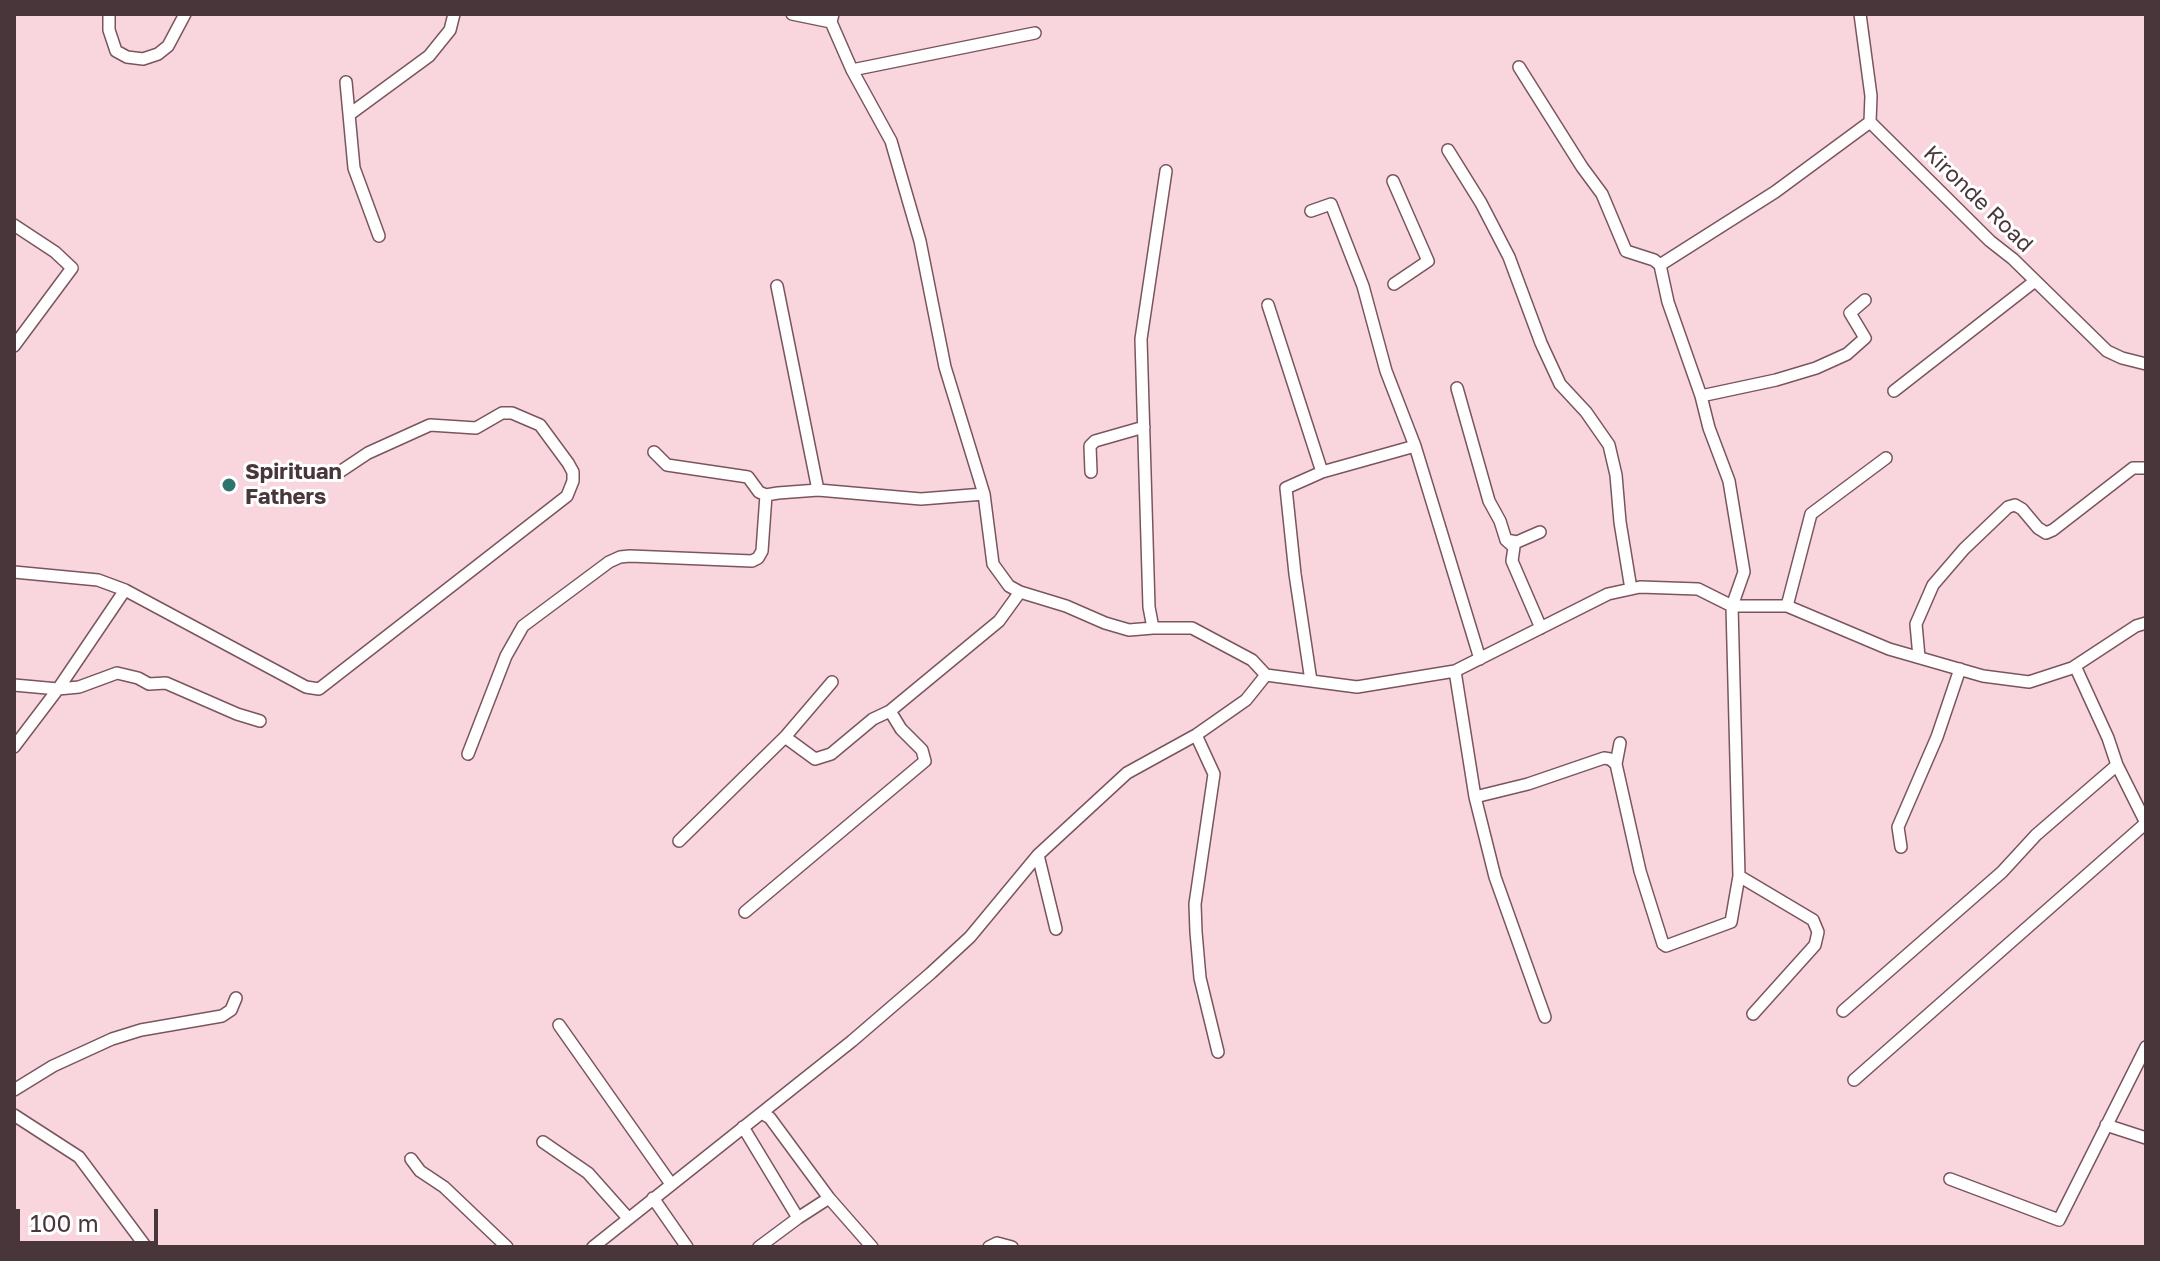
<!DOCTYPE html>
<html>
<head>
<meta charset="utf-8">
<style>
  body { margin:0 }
  #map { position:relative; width:2160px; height:1261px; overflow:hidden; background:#f9d6de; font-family:"Golos Text",sans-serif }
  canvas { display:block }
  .frame { position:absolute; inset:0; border:16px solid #48363b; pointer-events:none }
  .scale { position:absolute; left:16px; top:1209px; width:142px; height:36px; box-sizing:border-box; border:4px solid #48363b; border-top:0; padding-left:10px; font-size:24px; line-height:28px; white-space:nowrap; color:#48363b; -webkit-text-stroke:6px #fff; paint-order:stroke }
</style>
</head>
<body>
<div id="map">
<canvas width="2160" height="1261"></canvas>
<div class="frame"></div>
<div class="scale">100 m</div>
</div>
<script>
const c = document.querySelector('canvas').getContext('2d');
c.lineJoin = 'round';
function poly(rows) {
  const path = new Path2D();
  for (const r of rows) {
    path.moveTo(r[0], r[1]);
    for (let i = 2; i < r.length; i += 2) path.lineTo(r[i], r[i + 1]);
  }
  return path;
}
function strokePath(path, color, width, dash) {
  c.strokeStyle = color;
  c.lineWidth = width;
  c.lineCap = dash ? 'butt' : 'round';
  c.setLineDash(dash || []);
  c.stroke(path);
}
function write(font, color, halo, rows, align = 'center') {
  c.font = font + ' "Golos Text",sans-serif';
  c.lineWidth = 6;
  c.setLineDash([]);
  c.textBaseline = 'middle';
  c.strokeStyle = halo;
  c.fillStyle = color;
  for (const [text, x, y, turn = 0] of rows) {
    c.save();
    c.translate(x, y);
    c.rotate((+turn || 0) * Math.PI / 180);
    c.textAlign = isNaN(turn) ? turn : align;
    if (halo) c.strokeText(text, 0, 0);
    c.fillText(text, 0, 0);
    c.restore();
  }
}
const street = poly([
  [109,14,109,30,116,51,127,57,143,59,158,54,168,46,185,14],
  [792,14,831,22],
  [833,14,831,22,852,70,891,141,920,241,945,367,984,494,993,564,1009,586,1020,592,1066,606,1105,623,1129,630,1153,628],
  [1860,14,1871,96,1870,122,1990,241,2013,259,2107,351,2122,358,2146,364],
  [852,70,1035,33],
  [346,82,354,168,379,236],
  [350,114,429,56,450,30,454,14],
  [1448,150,1481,203,1509,257,1541,343,1560,384,1586,412,1609,445,1616,475,1620,522,1631,589],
  [1166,171,1141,339,1149,607,1153,628,1192,628,1252,660,1266,675,1357,687,1455,671,1608,594,1640,587,1698,589,1732,606,1787,606,1889,649,1983,676,2029,682,2072,668,2136,626,2146,623],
  [1393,181,1428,261,1394,284],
  [1311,211,1331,204,1363,286,1386,371,1415,446,1480,659],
  [14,225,55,252,72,268,14,346],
  [1660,265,1775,192,1870,122],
  [777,286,818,490],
  [1268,305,1322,472],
  [1457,388,1489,501,1500,521,1506,540],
  [1894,391,2035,281],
  [1701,396,1776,380,1816,368,1847,354,1865,338,1850,313,1865,300],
  [654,452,667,465,748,477,759,492,766,495],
  [1091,472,1090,446,1095,441,1144,427],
  [1540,532,1517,542,1506,540,1514,547,1512,561,1541,628],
  [14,572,98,580,125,590,306,687,319,689,567,496,573,481,573,472,568,463,540,425,512,413,502,413,476,428,430,425,368,453,338,473],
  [1787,606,1811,514,1886,458],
  [1919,657,1916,624,1933,585,1964,549,2008,507,2015,505,2022,509,2038,528,2046,533,2053,530,2133,468,2146,468],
  [1455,671,1475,797,1495,877,1545,1017],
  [1311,681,1295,574,1286,488,1322,472,1415,446],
  [14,685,58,689,79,687,117,673,138,678,149,684,166,683,237,714,260,721],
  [1196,735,1214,774,1195,904,1196,932,1200,978,1218,1052],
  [785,737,832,682],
  [14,747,58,689,125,590],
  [468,754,506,656,523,626,609,562,620,557,630,556,752,561,758,558,762,551,766,495,778,493,818,490,921,499,984,494],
  [1616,764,1620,743],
  [1475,797,1528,784,1604,758,1610,759,1616,764,1640,871,1663,944,1666,946,1731,922,1739,876,1732,606,1744,572,1729,481,1709,428,1701,396,1668,302,1660,265,1654,260,1626,251,1602,194,1582,167,1519,67],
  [679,841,785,737,815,759,831,754,873,719,890,711,999,621,1020,592],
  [1901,847,1898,827,1937,737,1960,669],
  [1038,855,1056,929],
  [1739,876,1813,920,1818,932,1815,945,1753,1014],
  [745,912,925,761,922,750,901,729,890,711],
  [1843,1011,2002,872,2036,835,2117,765],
  [559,1025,671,1184],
  [1854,1080,2146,823,2117,765,2108,738,2075,666],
  [14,1090,53,1066,112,1039,141,1030,222,1016,231,1010,236,998],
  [762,1113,770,1118,829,1198,872,1247],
  [14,1115,79,1157,146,1247],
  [2106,1125,2146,1138],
  [743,1127,798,1218,759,1247],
  [543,1142,588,1173,628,1218],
  [411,1159,420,1171,444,1187,507,1247],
  [1950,1179,2059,1220,2146,1047],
  [653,1198,687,1247],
  [798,1218,829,1198],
  [593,1247,852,1041,931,973,970,937,1038,855,1127,773,1196,735,1246,700,1266,675],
  [989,1247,997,1243,1012,1247]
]);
const markers = [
  [229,485,8,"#2f756b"]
];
const streetNames = [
  ["Kironde Road",1978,199,44]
];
const poiNames = [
  ["Spirituan",245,472],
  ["Fathers",245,497]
];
strokePath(street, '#7a555e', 14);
strokePath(street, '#fff', 11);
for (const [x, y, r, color] of markers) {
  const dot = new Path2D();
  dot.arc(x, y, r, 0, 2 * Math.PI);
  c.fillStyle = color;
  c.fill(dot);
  strokePath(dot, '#fff', 3);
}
write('22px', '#48363b', '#fff', streetNames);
write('bold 22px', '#48363b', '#fff', poiNames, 'left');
</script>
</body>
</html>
